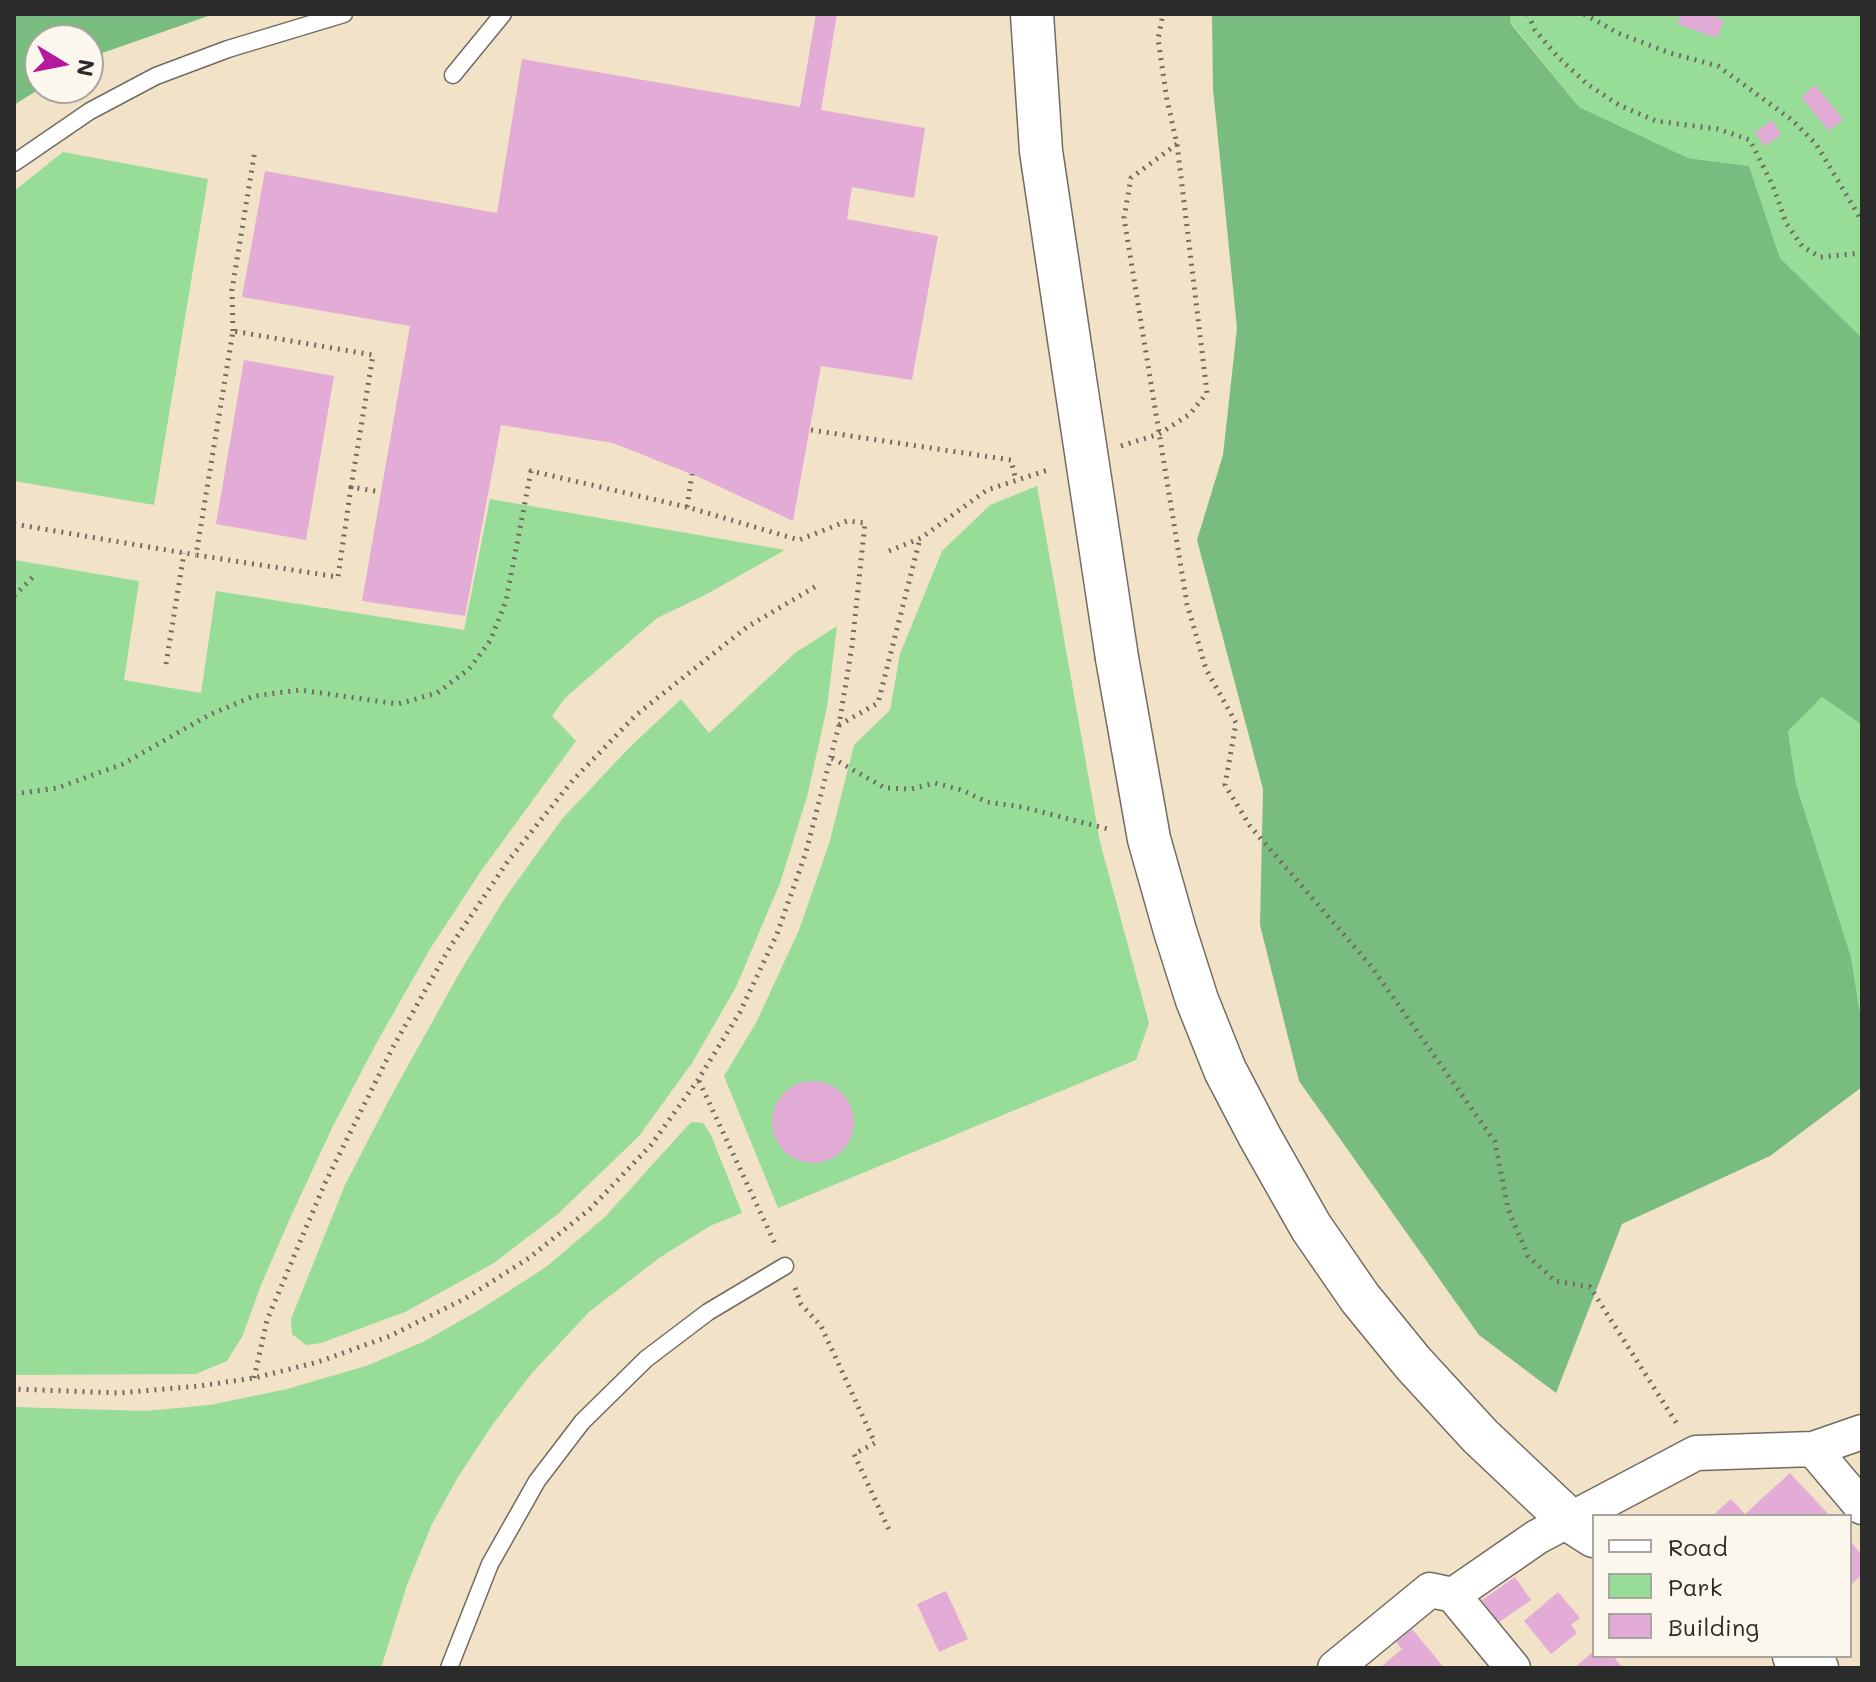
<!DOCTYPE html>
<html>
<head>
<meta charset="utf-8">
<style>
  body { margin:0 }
  #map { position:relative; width:1876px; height:1682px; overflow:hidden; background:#f2e2c7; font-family:Mali,sans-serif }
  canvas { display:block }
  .frame { position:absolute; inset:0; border:16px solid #2b2b2b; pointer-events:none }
  .legend { position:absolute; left:1592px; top:1514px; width:260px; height:144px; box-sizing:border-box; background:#fbf7ec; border:2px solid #a8a59f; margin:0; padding:10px 14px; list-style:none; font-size:24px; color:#2b2b2b }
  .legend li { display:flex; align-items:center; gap:16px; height:40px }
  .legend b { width:40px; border:2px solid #a8a59f }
  .north { position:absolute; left:24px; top:24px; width:80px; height:80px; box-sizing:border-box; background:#fbf7ec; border:2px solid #a8a59f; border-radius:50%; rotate:100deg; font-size:22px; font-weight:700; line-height:32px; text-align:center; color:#2b2b2b }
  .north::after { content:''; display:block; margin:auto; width:28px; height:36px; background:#b5179e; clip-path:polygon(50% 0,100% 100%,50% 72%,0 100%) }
</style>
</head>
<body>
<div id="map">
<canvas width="1876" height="1682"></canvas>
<div class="frame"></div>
<ul class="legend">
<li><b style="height:10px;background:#fff"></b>Road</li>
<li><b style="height:22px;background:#97dd97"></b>Park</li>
<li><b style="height:22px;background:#e2acd6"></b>Building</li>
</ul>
<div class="north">N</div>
</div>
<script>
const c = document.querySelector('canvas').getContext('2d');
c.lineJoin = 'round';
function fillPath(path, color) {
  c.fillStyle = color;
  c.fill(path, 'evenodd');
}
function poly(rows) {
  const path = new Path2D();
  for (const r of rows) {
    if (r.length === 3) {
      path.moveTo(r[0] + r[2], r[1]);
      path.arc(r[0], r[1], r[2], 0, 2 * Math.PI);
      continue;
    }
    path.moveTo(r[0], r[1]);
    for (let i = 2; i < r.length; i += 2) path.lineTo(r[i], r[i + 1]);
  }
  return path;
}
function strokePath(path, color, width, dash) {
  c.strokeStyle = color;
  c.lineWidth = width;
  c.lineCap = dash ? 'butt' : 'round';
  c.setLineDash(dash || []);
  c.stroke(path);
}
const green = poly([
  [1510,14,1862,14,1862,338,1780,258,1749,166,1688,158,1579,107,1511,23],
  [63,152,208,179,154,505,14,481,14,191],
  [1037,486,1100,842,1149,1023,1136,1060,778,1208,724,1076,756,1023,799,930,829,844,854,745,890,710,900,654,942,551,990,505],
  [490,499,785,550,705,595,657,618,565,698,552,716,576,741,481,871,430,949,377,1042,332,1128,292,1214,261,1285,242,1337,227,1361,196,1374,14,1375,14,560,139,581,124,680,201,693,216,591,464,630],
  [837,626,827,707,807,797,780,883,736,987,692,1063,639,1136,559,1213,494,1263,405,1312,321,1343,306,1345,292,1334,291,1319,345,1185,390,1098,461,970,505,898,562,819,629,748,681,699,709,733,795,653],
  [1822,697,1862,725,1862,1025,1851,957,1796,784,1788,731],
  [691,1122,703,1123,711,1135,742,1213,710,1226,659,1258,589,1312,532,1373,493,1424,458,1477,432,1524,407,1585,381,1668,14,1668,14,1407,145,1411,210,1405,287,1389,366,1366,423,1342,481,1309,546,1267,605,1217]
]);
const forest = poly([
  [14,14,214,14,88,58,88,40,40,40,41,88,14,105],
  [1212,14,1510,14,1511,24,1579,107,1688,158,1749,166,1780,258,1862,338,1862,725,1822,697,1788,731,1796,784,1851,957,1862,1025,1862,1087,1770,1156,1622,1224,1556,1393,1479,1335,1299,1081,1260,925,1263,789,1197,540,1223,455,1237,328,1213,89]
]);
const building = poly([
  [816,14,837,14,821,110,925,128,914,198,852,187,847,219,938,236,912,380,821,366,793,521,701,478,613,443,501,425,465,616,362,601,410,326,242,297,265,171,497,213,522,59,800,107],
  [1681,14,1708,14,1724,20,1717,38,1677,24],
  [1815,85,1843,119,1829,131,1801,97],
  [1772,120,1781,135,1764,146,1755,132],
  [244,360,334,376,306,540,216,524],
  [813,1122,41],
  [1790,1473,1830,1516,1712,1516,1731,1499,1745,1514],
  [1850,1540,1862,1556,1862,1575,1850,1585],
  [1515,1577,1531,1600,1498,1623,1482,1600],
  [946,1591,968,1639,939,1652,917,1604],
  [1558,1592,1580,1618,1571,1625,1577,1633,1551,1654,1524,1621],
  [1412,1629,1442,1665,1439,1668,1384,1668,1382,1666,1402,1649,1396,1642],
  [1594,1651,1594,1656,1613,1656,1623,1668,1574,1668]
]);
const path = poly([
  [1528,14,1535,30,1557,56,1587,84,1619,105,1656,121,1718,129,1750,140,1773,186,1786,223,1802,246,1820,257,1862,253],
  [1584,14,1618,33,1670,53,1718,66,1762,98,1792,120,1816,144,1862,221],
  [1177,144,1131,178,1124,218,1187,604,1206,669,1236,723,1225,785,1250,826,1371,966,1495,1142,1508,1209,1528,1256,1555,1281,1590,1287,1679,1427],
  [233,331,232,290,255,150],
  [811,430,1011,460,1016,481],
  [1121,446,1159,434,1190,414,1207,393,1177,144,1167,100,1158,39,1163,14],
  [351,487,338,577,196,555,233,331,373,355,351,487,381,492],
  [687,507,692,474],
  [14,524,196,555],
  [889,551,921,538,987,490,1051,469],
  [14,596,33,577],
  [166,664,184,553],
  [839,725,878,703,920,539],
  [832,758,885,788,911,789,935,783,962,790,987,802,1022,807,1108,829],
  [14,794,57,788,123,764,209,715,254,696,300,690,398,704,437,693,469,669,490,641,506,601,531,471,687,507,799,540,847,521,865,523,852,646,839,725,806,852,777,934,740,1012,698,1080,651,1145,590,1209,529,1258,466,1298,390,1336,318,1362,254,1378,199,1386,119,1393,14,1389],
  [699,1081,776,1246],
  [795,1288,801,1304,821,1326,875,1443,854,1454,890,1532],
  [254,1378,267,1320,325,1183,393,1047,450,947,508,861,573,780,636,715,747,627,818,585]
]);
const service = poly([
  [453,75,503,14],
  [14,163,90,111,156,76,228,49,344,14],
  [449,1668,490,1564,537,1481,582,1422,646,1359,708,1312,785,1266]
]);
const minor = poly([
  [1813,1449,1862,1507],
  [1453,1595,1513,1668],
  [1335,1668,1430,1590,1453,1595,1537,1537,1696,1453,1813,1449,1862,1432]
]);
const tertiary = poly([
  [1032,14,1041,151,1073,366],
  [1117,658,1149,839,1175,931,1197,1000,1225,1070,1260,1137,1311,1227,1360,1298,1413,1363,1480,1436,1569,1520,1594,1536],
  [1794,1656,1817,1668]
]);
const tertiaryBridge = poly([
  [1073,366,1117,658]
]);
fillPath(green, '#97dd97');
fillPath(forest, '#79bc80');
fillPath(building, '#e2acd6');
strokePath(service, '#716b62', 19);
strokePath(minor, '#716b62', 37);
strokePath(tertiary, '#716b62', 45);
strokePath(path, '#716b62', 5, [2, 6]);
strokePath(service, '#fff', 16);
strokePath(minor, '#fff', 34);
strokePath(tertiary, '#fff', 42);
strokePath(tertiaryBridge, '#716b62', 45, []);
strokePath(tertiaryBridge, '#fff', 42);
</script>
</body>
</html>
